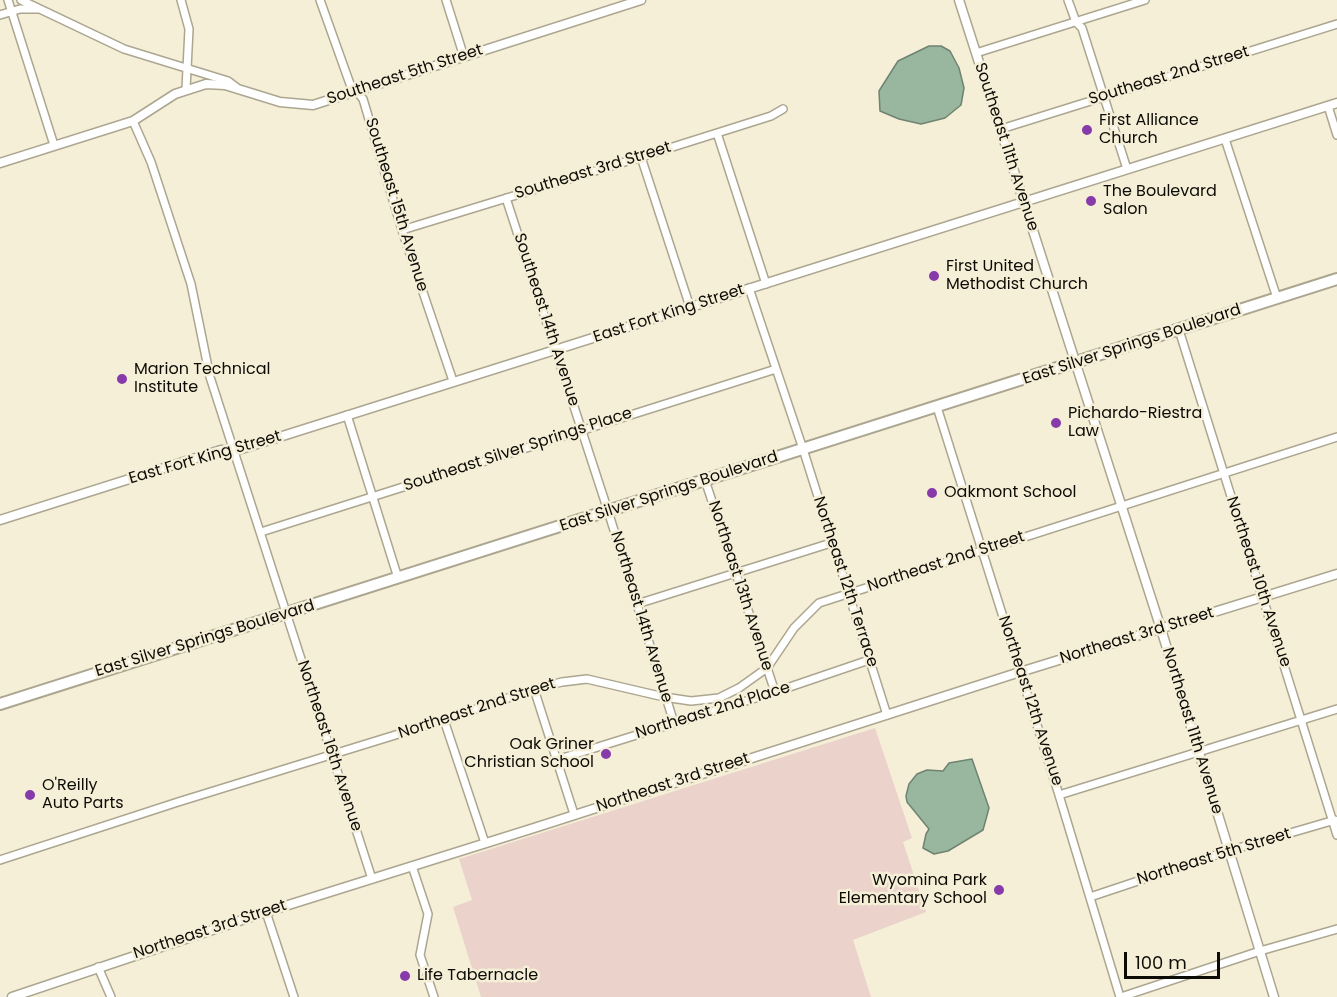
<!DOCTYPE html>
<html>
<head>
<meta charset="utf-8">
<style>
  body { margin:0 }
  #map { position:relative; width:1337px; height:997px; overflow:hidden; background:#f5efd8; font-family:Poppins,sans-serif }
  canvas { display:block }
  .scale { position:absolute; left:1124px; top:952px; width:96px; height:27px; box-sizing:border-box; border:3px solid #0d0b05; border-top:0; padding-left:8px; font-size:18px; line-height:21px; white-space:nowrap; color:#0d0b05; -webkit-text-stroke:4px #f5efd8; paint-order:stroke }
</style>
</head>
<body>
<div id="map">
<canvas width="1337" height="997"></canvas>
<div class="scale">100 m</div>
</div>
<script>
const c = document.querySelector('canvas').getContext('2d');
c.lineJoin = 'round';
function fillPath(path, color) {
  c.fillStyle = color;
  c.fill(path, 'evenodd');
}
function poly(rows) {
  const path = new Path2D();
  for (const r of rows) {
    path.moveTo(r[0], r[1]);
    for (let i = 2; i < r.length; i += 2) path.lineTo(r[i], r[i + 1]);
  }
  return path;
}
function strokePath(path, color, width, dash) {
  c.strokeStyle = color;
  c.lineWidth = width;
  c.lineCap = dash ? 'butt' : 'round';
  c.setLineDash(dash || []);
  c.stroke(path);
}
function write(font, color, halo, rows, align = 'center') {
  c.font = font + ' Poppins,sans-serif';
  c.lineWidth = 5;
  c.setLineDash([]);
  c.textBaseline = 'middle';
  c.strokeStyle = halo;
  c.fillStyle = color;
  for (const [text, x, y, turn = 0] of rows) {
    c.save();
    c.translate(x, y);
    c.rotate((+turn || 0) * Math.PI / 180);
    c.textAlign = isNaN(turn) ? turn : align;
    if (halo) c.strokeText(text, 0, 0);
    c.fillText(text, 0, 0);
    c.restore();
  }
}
const green = poly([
  [875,728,912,838,903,842,926,912,853,940,871,997,481,997,453,907,472,900,459,859]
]);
const water = poly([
  [929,46,941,46,950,51,959,68,964,88,961,105,945,118,921,124,899,119,880,111,879,91,898,61,929,46],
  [972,759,989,808,983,830,948,851,934,854,923,848,926,834,929,829,907,802,906,796,909,784,917,774,927,770,943,771,949,763,972,759]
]);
const minor = poly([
  [8,0,54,145],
  [21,0,124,49,228,81,236,87],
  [181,0,189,29,186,89],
  [320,0,350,84,363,99,402,230,453,381],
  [446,0,464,57],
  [1068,0,1076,22,1082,28,1127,169],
  [0,15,20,9,39,9],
  [976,53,1145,0],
  [1328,106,1337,135],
  [133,121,151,162,191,284,210,377,372,879],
  [1001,129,1337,24],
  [717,133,766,284],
  [1225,139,1277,298],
  [641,157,690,307],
  [506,198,608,511,674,723],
  [402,230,641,157,771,116,783,109],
  [749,288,803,449,887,715],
  [1179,330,1337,835],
  [937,407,1059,795,1120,997],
  [347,415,398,578],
  [705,480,775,692],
  [261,532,776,369],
  [637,604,831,543],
  [534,689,574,814],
  [444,720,485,843],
  [556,760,775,692,869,660],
  [1059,795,1337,709],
  [0,860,178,802,444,720,534,689,562,682,587,679,664,697,691,701,719,698,739,688,767,668,794,628,819,603,1337,437],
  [412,866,428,914,420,955,434,997],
  [1090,897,1228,851,1335,820],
  [266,912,294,997],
  [98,967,111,997],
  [1121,997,1260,951,1337,929]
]);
const tertiary = poly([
  [959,0,1161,629,1274,997],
  [0,163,133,121,175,94,206,84,225,85,280,102,313,105,641,0],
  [0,520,221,450,235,451,1337,103],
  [12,997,266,912,534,828,1020,672,1337,574]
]);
const primary = poly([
  [0,704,1337,279]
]);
const markers = [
  [1087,130,6,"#873aaa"],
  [1091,201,6,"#873aaa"],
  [934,276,6,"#873aaa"],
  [122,379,6,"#873aaa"],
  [1056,423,6,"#873aaa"],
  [932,493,6,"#873aaa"],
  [606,754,6,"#873aaa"],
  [30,795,6,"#873aaa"],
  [999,890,6,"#873aaa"],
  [405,976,6,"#873aaa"]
];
const streetNames = [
  ["Southeast 5th Street",405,75,-18],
  ["Southeast 2nd Street",1169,76,-17],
  ["Southeast 11th Avenue",1006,147,72],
  ["Southeast 3rd Street",593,171,-17],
  ["Southeast 15th Avenue",396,205,73],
  ["East Fort King Street",669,314,-18],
  ["Southeast 14th Avenue",546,320,72],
  ["East Silver Springs Boulevard",1132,345,-18],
  ["Southeast Silver Springs Place",518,450,-18],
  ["East Fort King Street",205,458,-16],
  ["East Silver Springs Boulevard",669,492,-18],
  ["Northeast 2nd Street",946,562,-18],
  ["Northeast 12th Terrace",845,582,72],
  ["Northeast 10th Avenue",1258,582,72],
  ["Northeast 13th Avenue",740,586,72],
  ["Northeast 14th Avenue",641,617,73],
  ["Northeast 3rd Street",1137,636,-17],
  ["East Silver Springs Boulevard",205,639,-17],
  ["Northeast 12th Avenue",1030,701,72],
  ["Northeast 2nd Street",477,709,-18],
  ["Northeast 2nd Place",713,711,-17],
  ["Northeast 11th Avenue",1192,731,73],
  ["Northeast 16th Avenue",329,746,72],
  ["Northeast 3rd Street",673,783,-18],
  ["Northeast 5th Street",1214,857,-17],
  ["Northeast 3rd Street",210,930,-18]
];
const poiNames = [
  ["First Alliance",1099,121],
  ["Church",1099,139],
  ["The Boulevard",1103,192],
  ["Salon",1103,210],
  ["First United",946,267],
  ["Methodist Church",946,285],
  ["Marion Technical",134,370],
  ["Institute",134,388],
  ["Pichardo-Riestra",1068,414],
  ["Law",1068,432],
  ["Oakmont School",944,493],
  ["Oak Griner",594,745,"right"],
  ["Christian School",594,763,"right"],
  ["O'Reilly",42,786],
  ["Auto Parts",42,804],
  ["Wyomina Park",987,881,"right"],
  ["Elementary School",987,899,"right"],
  ["Life Tabernacle",417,976]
];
fillPath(green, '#ebd2ca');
fillPath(water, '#99b79f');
strokePath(water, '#6f8371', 1.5);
strokePath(minor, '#aca690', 10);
strokePath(tertiary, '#aca690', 11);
strokePath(primary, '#aca690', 14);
strokePath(minor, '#fff', 7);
strokePath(tertiary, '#fff', 8);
strokePath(primary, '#fff', 10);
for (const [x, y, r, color] of markers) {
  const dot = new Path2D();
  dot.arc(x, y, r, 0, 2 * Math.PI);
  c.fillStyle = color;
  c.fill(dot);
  strokePath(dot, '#f5efd8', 2);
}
write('16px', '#0d0b05', '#f5efd8', streetNames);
write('16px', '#0d0b05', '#f5efd8', poiNames, 'left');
</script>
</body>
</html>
